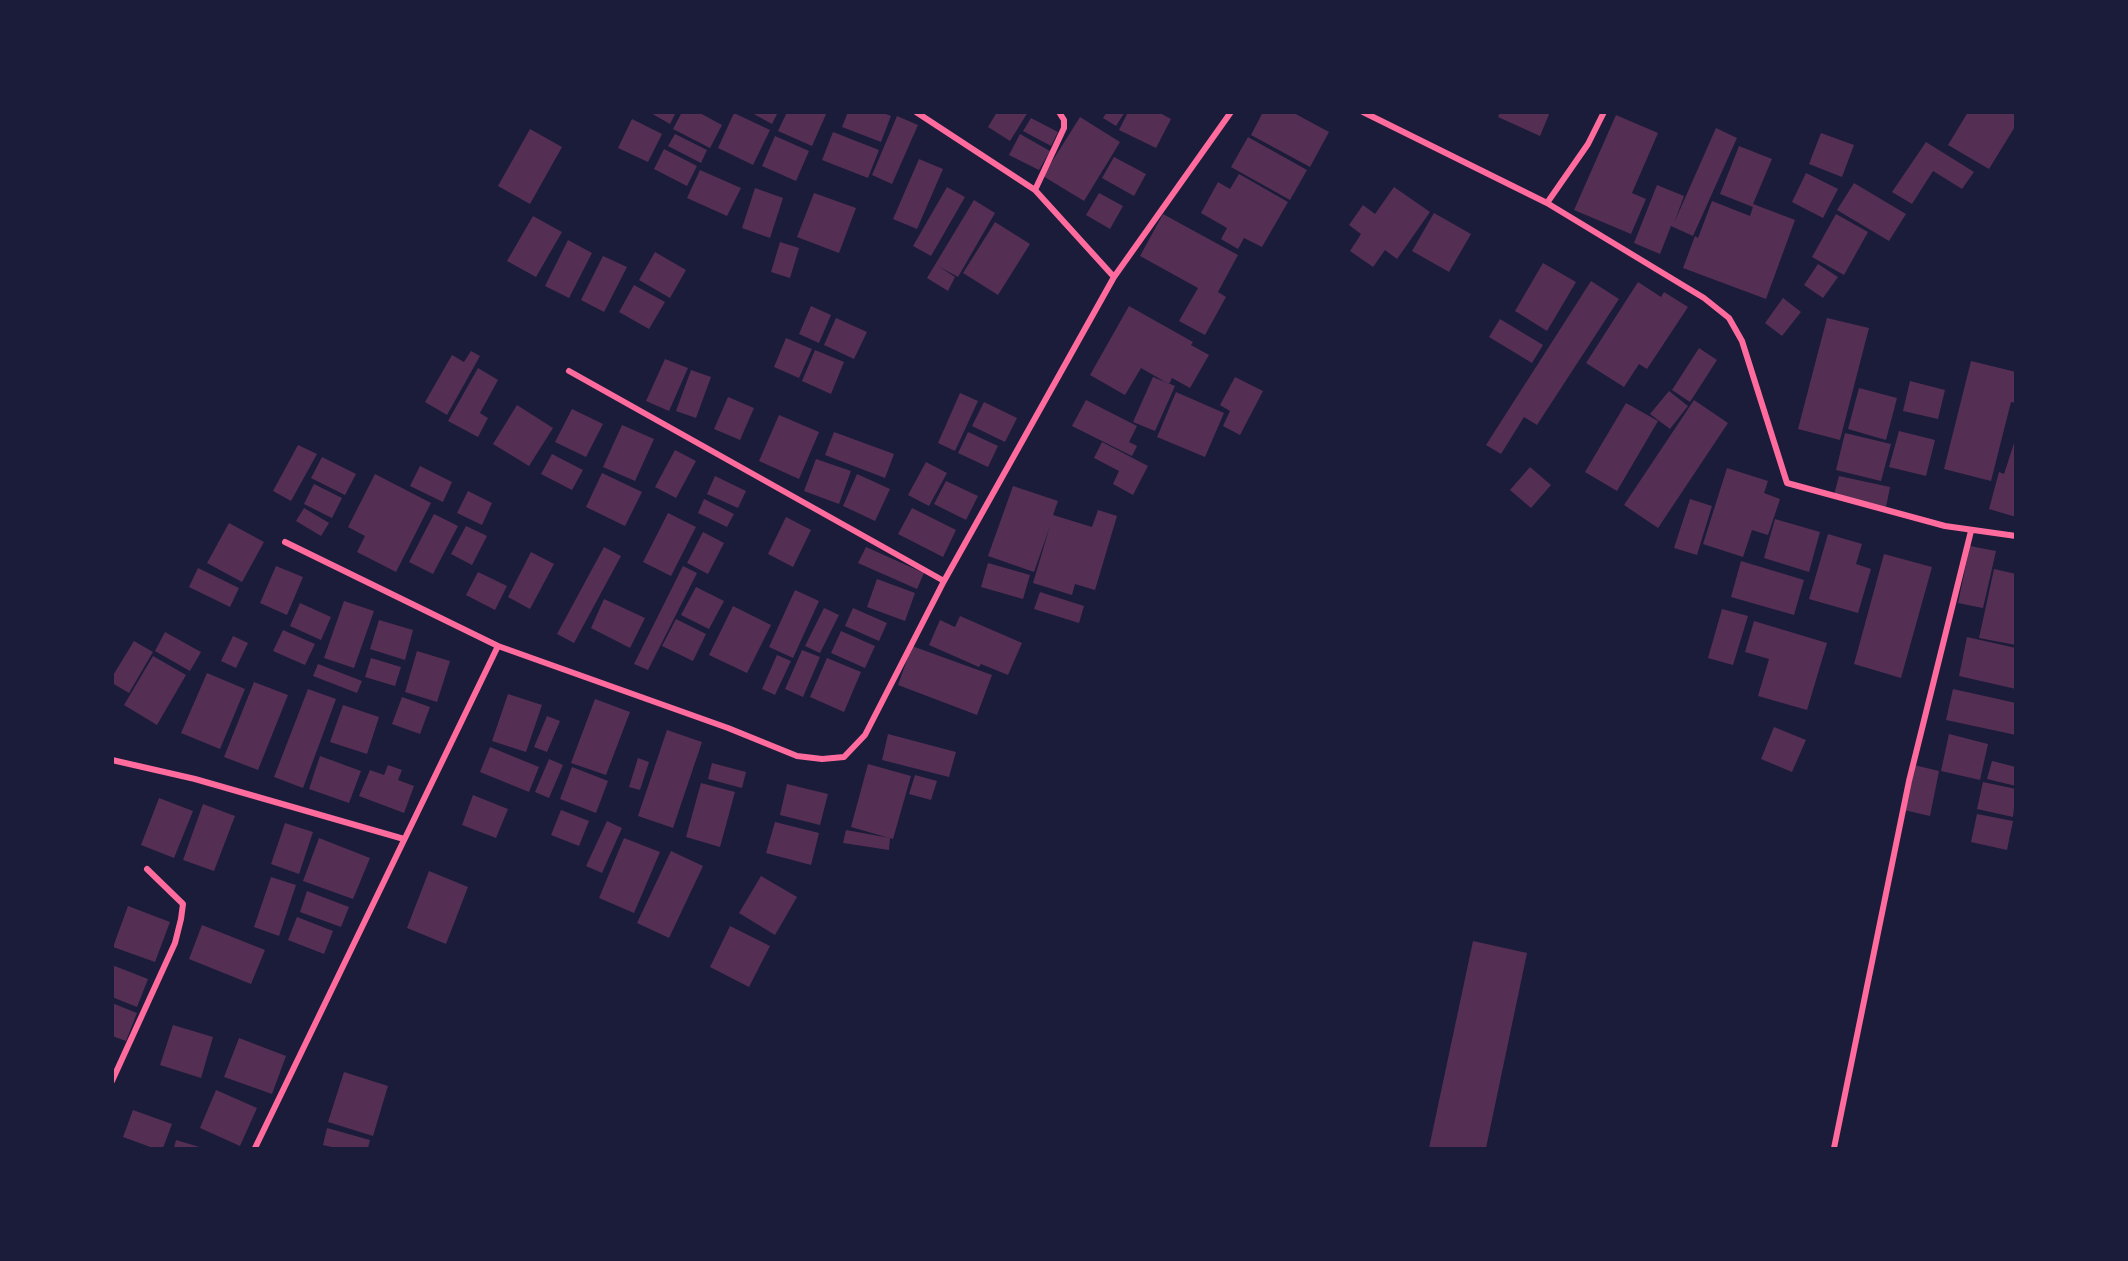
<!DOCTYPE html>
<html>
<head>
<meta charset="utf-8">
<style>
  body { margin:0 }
  #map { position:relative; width:2128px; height:1261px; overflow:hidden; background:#1b1b3a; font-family:"Source Sans 3",sans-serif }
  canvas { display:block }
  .frame { position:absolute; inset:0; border:114px solid #1b1b3a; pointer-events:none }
</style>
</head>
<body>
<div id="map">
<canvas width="2128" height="1261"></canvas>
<div class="frame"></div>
</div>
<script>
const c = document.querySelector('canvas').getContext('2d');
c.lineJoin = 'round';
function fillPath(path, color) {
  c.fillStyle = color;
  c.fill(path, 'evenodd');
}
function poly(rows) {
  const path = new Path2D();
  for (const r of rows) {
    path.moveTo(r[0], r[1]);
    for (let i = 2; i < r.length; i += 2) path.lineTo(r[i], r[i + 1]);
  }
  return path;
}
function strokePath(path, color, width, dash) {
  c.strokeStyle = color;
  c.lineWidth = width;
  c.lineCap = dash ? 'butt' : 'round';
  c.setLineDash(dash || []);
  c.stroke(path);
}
const building = poly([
  [649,112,676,112,670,124],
  [682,112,698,112,722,125,710,148,673,129],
  [750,112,778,112,772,124],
  [787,112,827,112,812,146,778,131],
  [848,112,881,112,891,116,881,142,842,127],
  [997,112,1028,112,1010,141,988,127],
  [1107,112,1125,112,1116,126,1103,118],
  [1128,112,1158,112,1171,119,1156,148,1119,130],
  [1263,112,1292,112,1329,132,1310,167,1251,135],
  [1500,112,1550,112,1540,136,1498,117],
  [1968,112,2016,112,2016,125,1989,169,1948,145],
  [734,113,770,130,753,165,718,148],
  [1616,115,1658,133,1632,193,1646,199,1631,234,1574,210],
  [897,116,918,125,892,184,872,175],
  [1080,117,1120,142,1084,201,1043,176],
  [1031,118,1058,132,1051,146,1023,131],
  [632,119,662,134,648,162,618,148],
  [1716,128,1737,138,1693,236,1671,226,1660,254,1634,243,1657,185,1684,196,1674,223],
  [530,129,562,147,530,204,498,186],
  [833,132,879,150,868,178,822,160],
  [1821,133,1854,145,1842,177,1809,164],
  [675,134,707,150,701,163,668,146],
  [1020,134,1050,151,1039,170,1009,155],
  [775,136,809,151,796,181,762,166],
  [1248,137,1307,170,1290,200,1231,167],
  [1926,142,1974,172,1962,189,1933,171,1912,204,1892,192],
  [1739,146,1772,159,1753,204,1795,220,1766,299,1683,268,1695,236,1698,238,1712,201,1750,216,1753,207,1720,194],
  [664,149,697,166,687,186,654,169],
  [1114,157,1146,174,1134,196,1102,178],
  [919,159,943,169,917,229,893,219],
  [700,170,741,188,727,216,687,198],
  [1806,173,1838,189,1823,218,1792,202],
  [1239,174,1288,202,1262,247,1244,238,1238,249,1221,239,1227,228,1201,213,1218,182,1230,189],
  [1854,183,1906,214,1889,241,1837,210],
  [947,187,965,197,931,256,913,246],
  [1394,187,1430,212,1397,259,1385,250,1373,267,1350,251,1361,234,1349,225,1363,205,1375,214],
  [755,188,783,198,770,238,742,228],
  [814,193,856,208,839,253,797,237],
  [1099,193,1123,206,1110,229,1086,215],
  [974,200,995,213,958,277,938,266,955,277,948,291,927,278],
  [1434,213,1471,234,1449,272,1412,251],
  [1163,214,1238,255,1218,292,1226,297,1205,335,1179,321,1198,288,1140,256],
  [1836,214,1868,232,1844,275,1812,257],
  [533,216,562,232,536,277,507,261],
  [995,222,1030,244,998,295,963,273],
  [568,240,592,253,569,298,545,286],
  [780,242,799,248,790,278,771,272],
  [655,252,686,270,670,298,639,280],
  [603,256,627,267,604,312,581,300],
  [1543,263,1576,282,1547,331,1515,311],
  [1818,264,1838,277,1823,298,1804,285],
  [1591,281,1619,299,1537,425,1524,417,1501,454,1486,445],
  [1638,282,1661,297,1664,292,1688,307,1647,369,1639,364,1624,387,1586,363],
  [634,285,665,302,649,329,619,312],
  [1783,298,1801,312,1782,336,1765,323],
  [811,306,831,315,819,343,799,334],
  [1129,306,1193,342,1191,345,1209,355,1190,388,1172,378,1169,384,1141,368,1125,395,1090,375],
  [836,318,867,332,854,359,824,345],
  [1827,318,1869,328,1840,440,1798,429],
  [1500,319,1543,345,1532,363,1489,337],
  [786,338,812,349,799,378,774,367],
  [1699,348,1717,360,1690,402,1672,390],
  [815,350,844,362,831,394,802,381],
  [471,351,480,356,447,415,425,402,452,355,464,362],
  [665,359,688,368,669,411,646,401],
  [1971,361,2016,372,2016,403,2011,402,1991,481,1944,469],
  [478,368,498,380,480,413,488,418,478,437,448,421],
  [691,370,711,377,696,418,676,411],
  [1153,377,1175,386,1155,431,1133,422],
  [1235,377,1263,391,1240,435,1223,426,1230,411,1220,405],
  [1910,381,1945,390,1938,419,1903,411],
  [1859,388,1897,398,1886,440,1848,429],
  [1669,391,1688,406,1670,429,1650,414],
  [1176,392,1224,413,1205,457,1157,437],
  [960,393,978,401,955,451,938,443],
  [728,397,754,408,740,440,714,429],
  [1086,400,1137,426,1129,442,1137,446,1132,456,1072,426],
  [1694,400,1728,423,1658,528,1624,505],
  [984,402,1017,418,1005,442,972,426],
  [1626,403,1658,421,1617,491,1585,472],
  [517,405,553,428,529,466,493,444],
  [572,409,603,424,586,457,555,442],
  [779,415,819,432,799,479,759,461],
  [622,425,654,439,635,481,603,467],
  [1899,431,1935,440,1926,476,1889,467],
  [834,432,894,454,885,478,825,455],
  [968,432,998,446,988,467,958,453],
  [1845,433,1891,444,1881,481,1836,470],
  [2016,437,2016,517,1989,509,1999,472,2004,474],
  [1102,442,1148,466,1133,495,1113,484,1119,471,1094,458],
  [298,445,317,454,291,501,273,491],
  [675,450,696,461,676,498,655,487],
  [552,454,583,470,572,490,541,474],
  [322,457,356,474,345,495,311,478],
  [816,459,851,471,839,504,804,491],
  [926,462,947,473,929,506,908,495],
  [420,466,452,482,443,502,410,486],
  [1530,467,1551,485,1531,508,1510,490],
  [1727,468,1768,481,1764,493,1780,499,1768,535,1752,530,1743,557,1703,544],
  [602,473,642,492,625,526,586,507],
  [375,474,431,503,396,572,357,552,365,536,348,527],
  [857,474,890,489,875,521,843,506],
  [715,476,746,491,738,508,707,494],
  [1839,476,1890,487,1886,507,1834,495],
  [946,481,978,496,966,520,934,504],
  [314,484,342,498,332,518,304,504],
  [1013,486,1058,501,1053,515,1092,527,1098,510,1117,516,1095,590,1075,584,1072,595,1033,583,1050,526,1034,572,988,556],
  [468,491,492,503,482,525,457,513],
  [704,499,734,514,727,527,698,513],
  [1690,499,1712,506,1697,555,1674,548],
  [304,508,329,523,321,536,296,521],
  [912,508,956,530,943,557,898,534],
  [668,513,696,527,671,576,643,562],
  [434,514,458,526,433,574,409,562],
  [786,517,811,530,793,567,768,554],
  [1775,519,1820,532,1809,572,1764,558],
  [229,523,264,542,242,582,207,563],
  [466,526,487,536,472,565,451,554],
  [703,532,724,543,708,574,687,563],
  [1828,534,1862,544,1856,564,1871,569,1858,613,1809,599],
  [1970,546,1996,551,1983,608,1958,603],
  [604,547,621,556,574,643,557,634],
  [866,547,924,573,917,589,858,563],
  [531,552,554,564,530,609,508,597],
  [1884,554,1932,567,1901,678,1854,664],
  [1741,561,1804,580,1794,615,1731,597],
  [988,563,1030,575,1023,599,981,587],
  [276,566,303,577,287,615,260,603],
  [683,566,697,573,648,670,634,664],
  [198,568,239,588,230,607,189,587],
  [1994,569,2016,574,2016,645,1979,638],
  [478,572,507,586,495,610,466,595],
  [877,579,915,593,905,621,867,607],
  [696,587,724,601,709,629,681,615],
  [795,590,819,601,793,658,769,647],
  [1040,592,1084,606,1079,623,1034,609],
  [604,599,645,618,630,648,591,628],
  [344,601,374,611,354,668,324,658],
  [300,603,331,617,321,640,290,626],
  [733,606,771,625,747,673,709,655],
  [824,608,839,615,820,653,805,646],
  [853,608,887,623,879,641,845,626],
  [1722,609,1748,616,1733,665,1708,658],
  [960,616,1022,643,1008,675,981,664,979,667,929,645,940,620,955,627],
  [676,619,706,634,693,661,662,646],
  [379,620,413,630,405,660,370,649],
  [1754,621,1827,643,1807,710,1758,696,1769,659,1745,652],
  [283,630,315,644,305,665,273,651],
  [841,631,875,646,865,668,831,653],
  [165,632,201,652,190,671,155,651],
  [233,636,248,643,236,668,221,661],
  [1967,637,2016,648,2016,689,1959,676],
  [134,641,153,652,129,693,112,683,112,677],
  [912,646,992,675,977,715,898,685],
  [802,650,820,657,803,697,785,689],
  [417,651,450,661,437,702,405,692],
  [777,655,791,661,775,695,762,689],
  [153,656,186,675,157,725,124,705],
  [371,658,401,667,395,686,365,677],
  [827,658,861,672,844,712,810,697],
  [318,664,362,681,357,693,313,676],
  [207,673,245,689,220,749,181,733],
  [254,682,288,695,258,770,224,757],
  [308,689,336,699,303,788,274,777],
  [1953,689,2016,703,2016,735,1946,720],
  [508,694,542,705,526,752,492,741],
  [402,697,430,707,420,734,392,724],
  [595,699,630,712,606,775,571,763],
  [343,705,379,717,367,754,330,742],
  [547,716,560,721,547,752,534,747],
  [1774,727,1806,740,1792,772,1761,759],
  [667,730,702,742,673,828,638,816],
  [888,734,956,752,949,777,882,760],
  [1949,734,1988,744,1980,780,1941,771],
  [490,747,539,767,529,792,480,772],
  [320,756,361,771,349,803,309,789],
  [638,758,649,762,640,790,629,787],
  [549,759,563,765,549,798,535,792],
  [1992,761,2016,767,2016,786,1987,779],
  [712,763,746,772,742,788,708,779],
  [868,764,911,776,893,839,851,827],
  [388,765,402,770,398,780,414,786,404,813,359,796,370,770,384,775],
  [1914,765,1939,771,1930,816,1904,810],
  [572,767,608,781,596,813,560,799],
  [915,775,937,781,931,800,909,794],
  [1983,782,2016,789,2013,817,1977,809],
  [701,783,735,792,720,847,686,837],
  [787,784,828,794,820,825,780,815],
  [473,795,508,809,496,838,462,825],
  [159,798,193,811,174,858,141,845],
  [203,804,235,816,214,871,183,860],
  [561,810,589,821,579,846,551,835],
  [1977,814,2013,821,2007,850,1971,842],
  [607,821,622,828,602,873,586,866],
  [775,822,819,833,811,865,766,853],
  [285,823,313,832,299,874,271,864],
  [846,830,890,838,889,850,843,843],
  [319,838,370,858,353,899,303,881],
  [624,838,660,852,634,913,599,898],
  [671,851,703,866,669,938,637,923],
  [429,871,468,887,446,944,407,928],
  [761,876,797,897,775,935,739,913],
  [271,877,296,885,279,936,254,927],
  [307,891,349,907,341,927,300,912],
  [128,906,170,922,155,962,113,947],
  [297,917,333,931,324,954,288,940],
  [202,925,265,950,251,984,189,959],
  [730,926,770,946,749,987,710,967],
  [1473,941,1527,953,1486,1148,1429,1148],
  [112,965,148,979,137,1007,112,997],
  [112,1003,137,1013,126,1041,112,1036],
  [173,1025,213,1037,201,1078,160,1065],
  [239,1038,286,1056,272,1094,224,1077],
  [344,1072,388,1086,373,1136,328,1122],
  [216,1090,257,1108,240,1146,200,1128],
  [133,1110,172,1124,163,1148,153,1148,123,1137],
  [327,1128,370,1140,368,1148,336,1148,323,1145],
  [176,1140,203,1148,174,1148]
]);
const minor = poly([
  [916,112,1035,190,1114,277],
  [1363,112,1547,203,1588,144,1604,112],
  [1035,190,1064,128,1064,120,1059,112],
  [1547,203,1704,298,1729,318,1742,341,1787,483,1945,526,2016,536],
  [569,371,944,581],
  [285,542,498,646],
  [112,760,195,779,404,839],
  [112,1081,175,943,181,919,183,904,147,869],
  [255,1148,498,646,728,728,797,756,822,759,844,757,865,735,944,581,1114,277,1231,112],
  [1834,1148,1909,781,1971,531]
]);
fillPath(building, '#542f53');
strokePath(minor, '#ff6b9d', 6);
</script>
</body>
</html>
